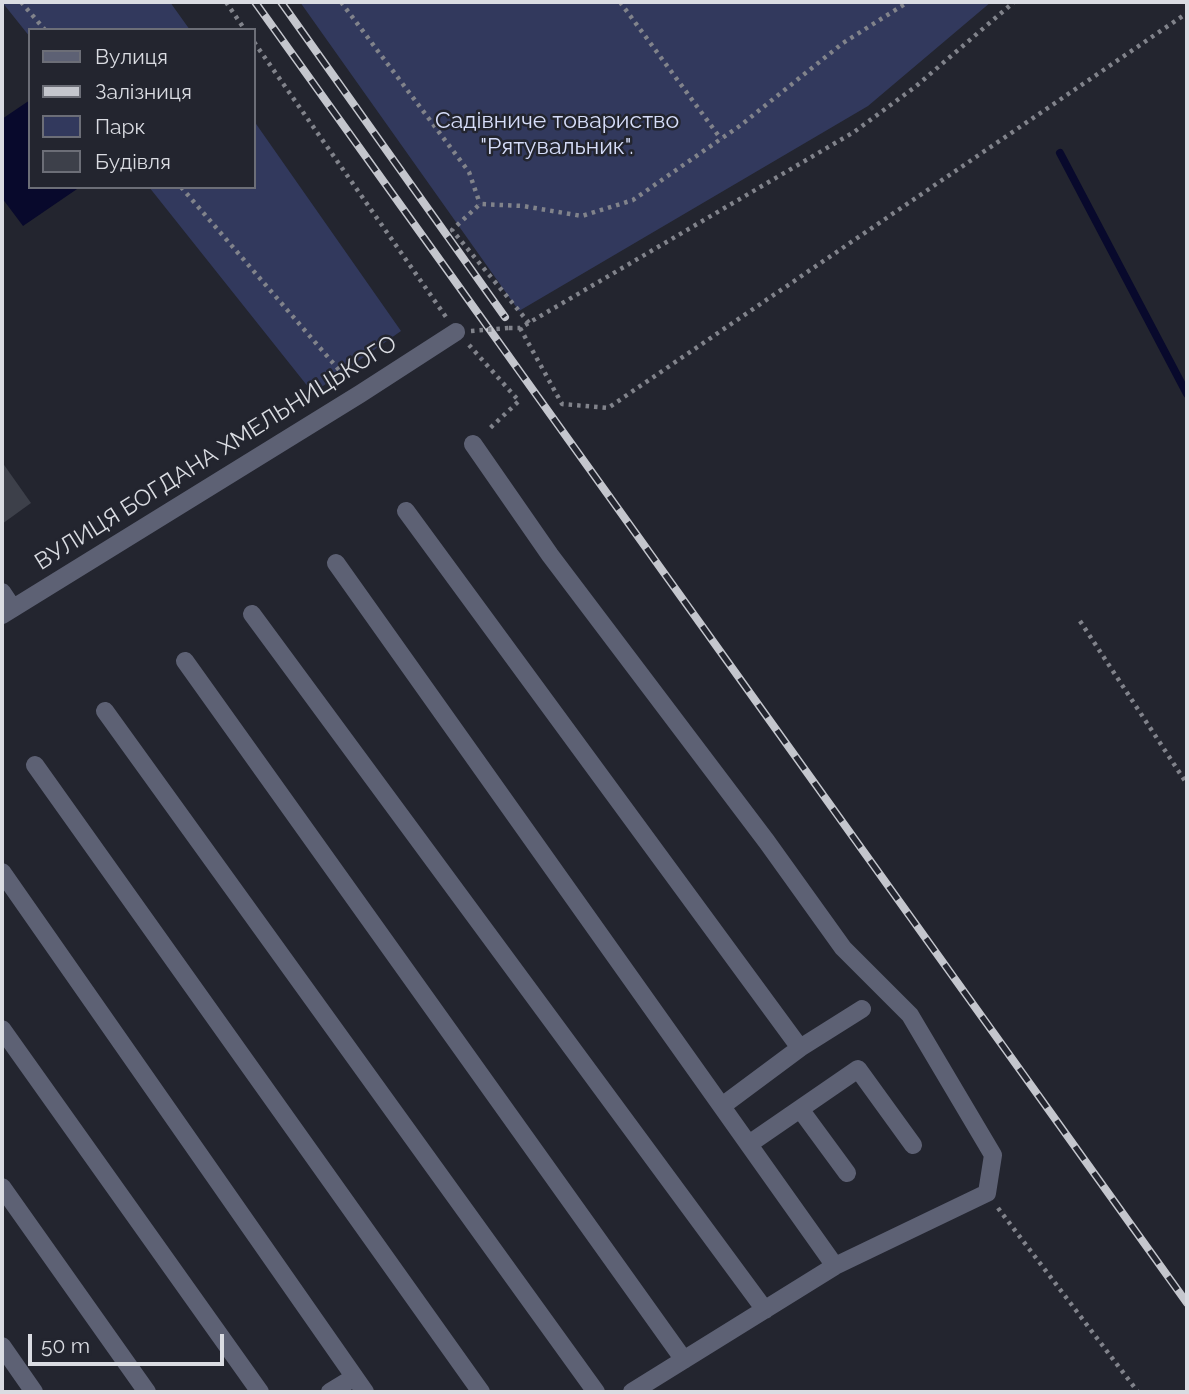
<!DOCTYPE html>
<html>
<head>
<meta charset="utf-8">
<style>
  body { margin:0 }
  #map { position:relative; width:1189px; height:1394px; overflow:hidden; background:#23252f; font-family:Raleway,sans-serif }
  canvas { display:block }
  .frame { position:absolute; inset:0; border:4px solid #dadce2; pointer-events:none }
  .legend { position:absolute; left:28px; top:28px; width:228px; height:161px; box-sizing:border-box; background:#23252f; border:2px solid #6c6e77; margin:0; padding:9px 12px; list-style:none; font-size:21px; color:#dadce2 }
  .legend li { display:flex; align-items:center; gap:14px; height:35px }
  .legend b { width:35px; border:2px solid #6c6e77 }
  .scale { position:absolute; left:28px; top:1334px; width:196px; height:32px; box-sizing:border-box; border:4px solid #dadce2; border-top:0; padding-left:9px; font-size:21px; line-height:24px; white-space:nowrap; color:#dadce2; -webkit-text-stroke:5px #23252f; paint-order:stroke }
</style>
</head>
<body>
<div id="map">
<canvas width="1189" height="1394"></canvas>
<div class="frame"></div>
<ul class="legend">
<li><b style="height:9px;background:#5d6174"></b>Вулиця</li>
<li><b style="height:9px;background:#c4c6cd"></b>Залізниця</li>
<li><b style="height:19px;background:#32395d"></b>Парк</li>
<li><b style="height:19px;background:#3d404a"></b>Будівля</li>
</ul>
<div class="scale">50 m</div>
</div>
<script>
const c = document.querySelector('canvas').getContext('2d');
c.lineJoin = 'round';
function fillPath(path, color) {
  c.fillStyle = color;
  c.fill(path, 'evenodd');
}
function poly(rows) {
  const path = new Path2D();
  for (const r of rows) {
    path.moveTo(r[0], r[1]);
    for (let i = 2; i < r.length; i += 2) path.lineTo(r[i], r[i + 1]);
  }
  return path;
}
function strokePath(path, color, width, dash) {
  c.strokeStyle = color;
  c.lineWidth = width;
  c.lineCap = dash ? 'butt' : 'round';
  c.setLineDash(dash || []);
  c.stroke(path);
}
function write(font, color, halo, rows, align = 'center') {
  c.font = font + ' Raleway,sans-serif';
  c.lineWidth = 5;
  c.setLineDash([]);
  c.textBaseline = 'middle';
  c.strokeStyle = halo;
  c.fillStyle = color;
  for (const [text, x, y, turn = 0] of rows) {
    c.save();
    c.translate(x, y);
    c.rotate((+turn || 0) * Math.PI / 180);
    c.textAlign = isNaN(turn) ? turn : align;
    if (halo) c.strokeText(text, 0, 0);
    c.fillText(text, 0, 0);
    c.restore();
  }
}
const green = poly([
  [2,2,170,2,190,30,30,30,30,37],
  [300,2,991,2,868,106,519,311],
  [254,121,401,331,313,393,149,187,254,187]
]);
const water = poly([
  [30,100,30,187,80,187,23,226,2,198,2,119]
]);
const stream = poly([
  [1060,153,1187,394]
]);
const building = poly([
  [2,462,31,503,2,524]
]);
const path = poly([
  [21,2,45,30],
  [226,2,245,30],
  [341,2,469,172,480,204],
  [620,2,721,139],
  [254,42,446,317],
  [181,187,346,378],
  [529,323,452,230,480,204,523,206,582,216,633,200,741,125,843,43,908,2],
  [509,328,520,328,854,132,915,87,1014,2],
  [520,328,562,404,608,408,1187,13],
  [469,345,519,401,488,430],
  [1080,621,1187,784],
  [998,1208,1138,1392]
]);
const minor = poly([
  [473,444,550,555,767,842,843,948,910,1015,993,1155,987,1193,835,1266,632,1392],
  [406,511,800,1048],
  [336,563,835,1266],
  [2,592,12,607],
  [252,614,765,1310],
  [2,615,360,394,456,332],
  [185,661,684,1360],
  [105,711,596,1392],
  [35,765,481,1392],
  [2,872,365,1392],
  [2,1029,260,1392],
  [722,1106,800,1048,862,1009],
  [800,1109,847,1173],
  [749,1144,858,1069,913,1145],
  [2,1187,147,1392],
  [2,1346,34,1392],
  [330,1392,353,1378]
]);
const rail = poly([
  [255,2,1187,1303],
  [281,2,505,317]
]);
const pathBridge = poly([
  [471,331,509,328]
]);
const parkNames = [
  ["Садівниче товариство",557,121],
  ["\"Рятувальник\".",557,147]
];
const streetNames = [
  ["ВУЛИЦЯ БОГДАНА ХМЕЛЬНИЦЬКОГО",216,453,-32]
];
fillPath(green, '#32395d');
fillPath(water, '#08092c');
strokePath(stream, '#08092c', 8);
fillPath(building, '#3d404a');
strokePath(path, '#81838b', 4.5, [3.5, 5]);
strokePath(minor, '#5d6174', 18);
strokePath(rail, '#c4c6cd', 8);
strokePath(rail, '#23252f', 5, [16]);
strokePath(pathBridge, '#81838b', 4.5, [3.5, 5]);
write('23px', '#d6ddf9', '#23252f', parkNames);
write('23px', '#dadce2', '#23252f', streetNames);
</script>
</body>
</html>
